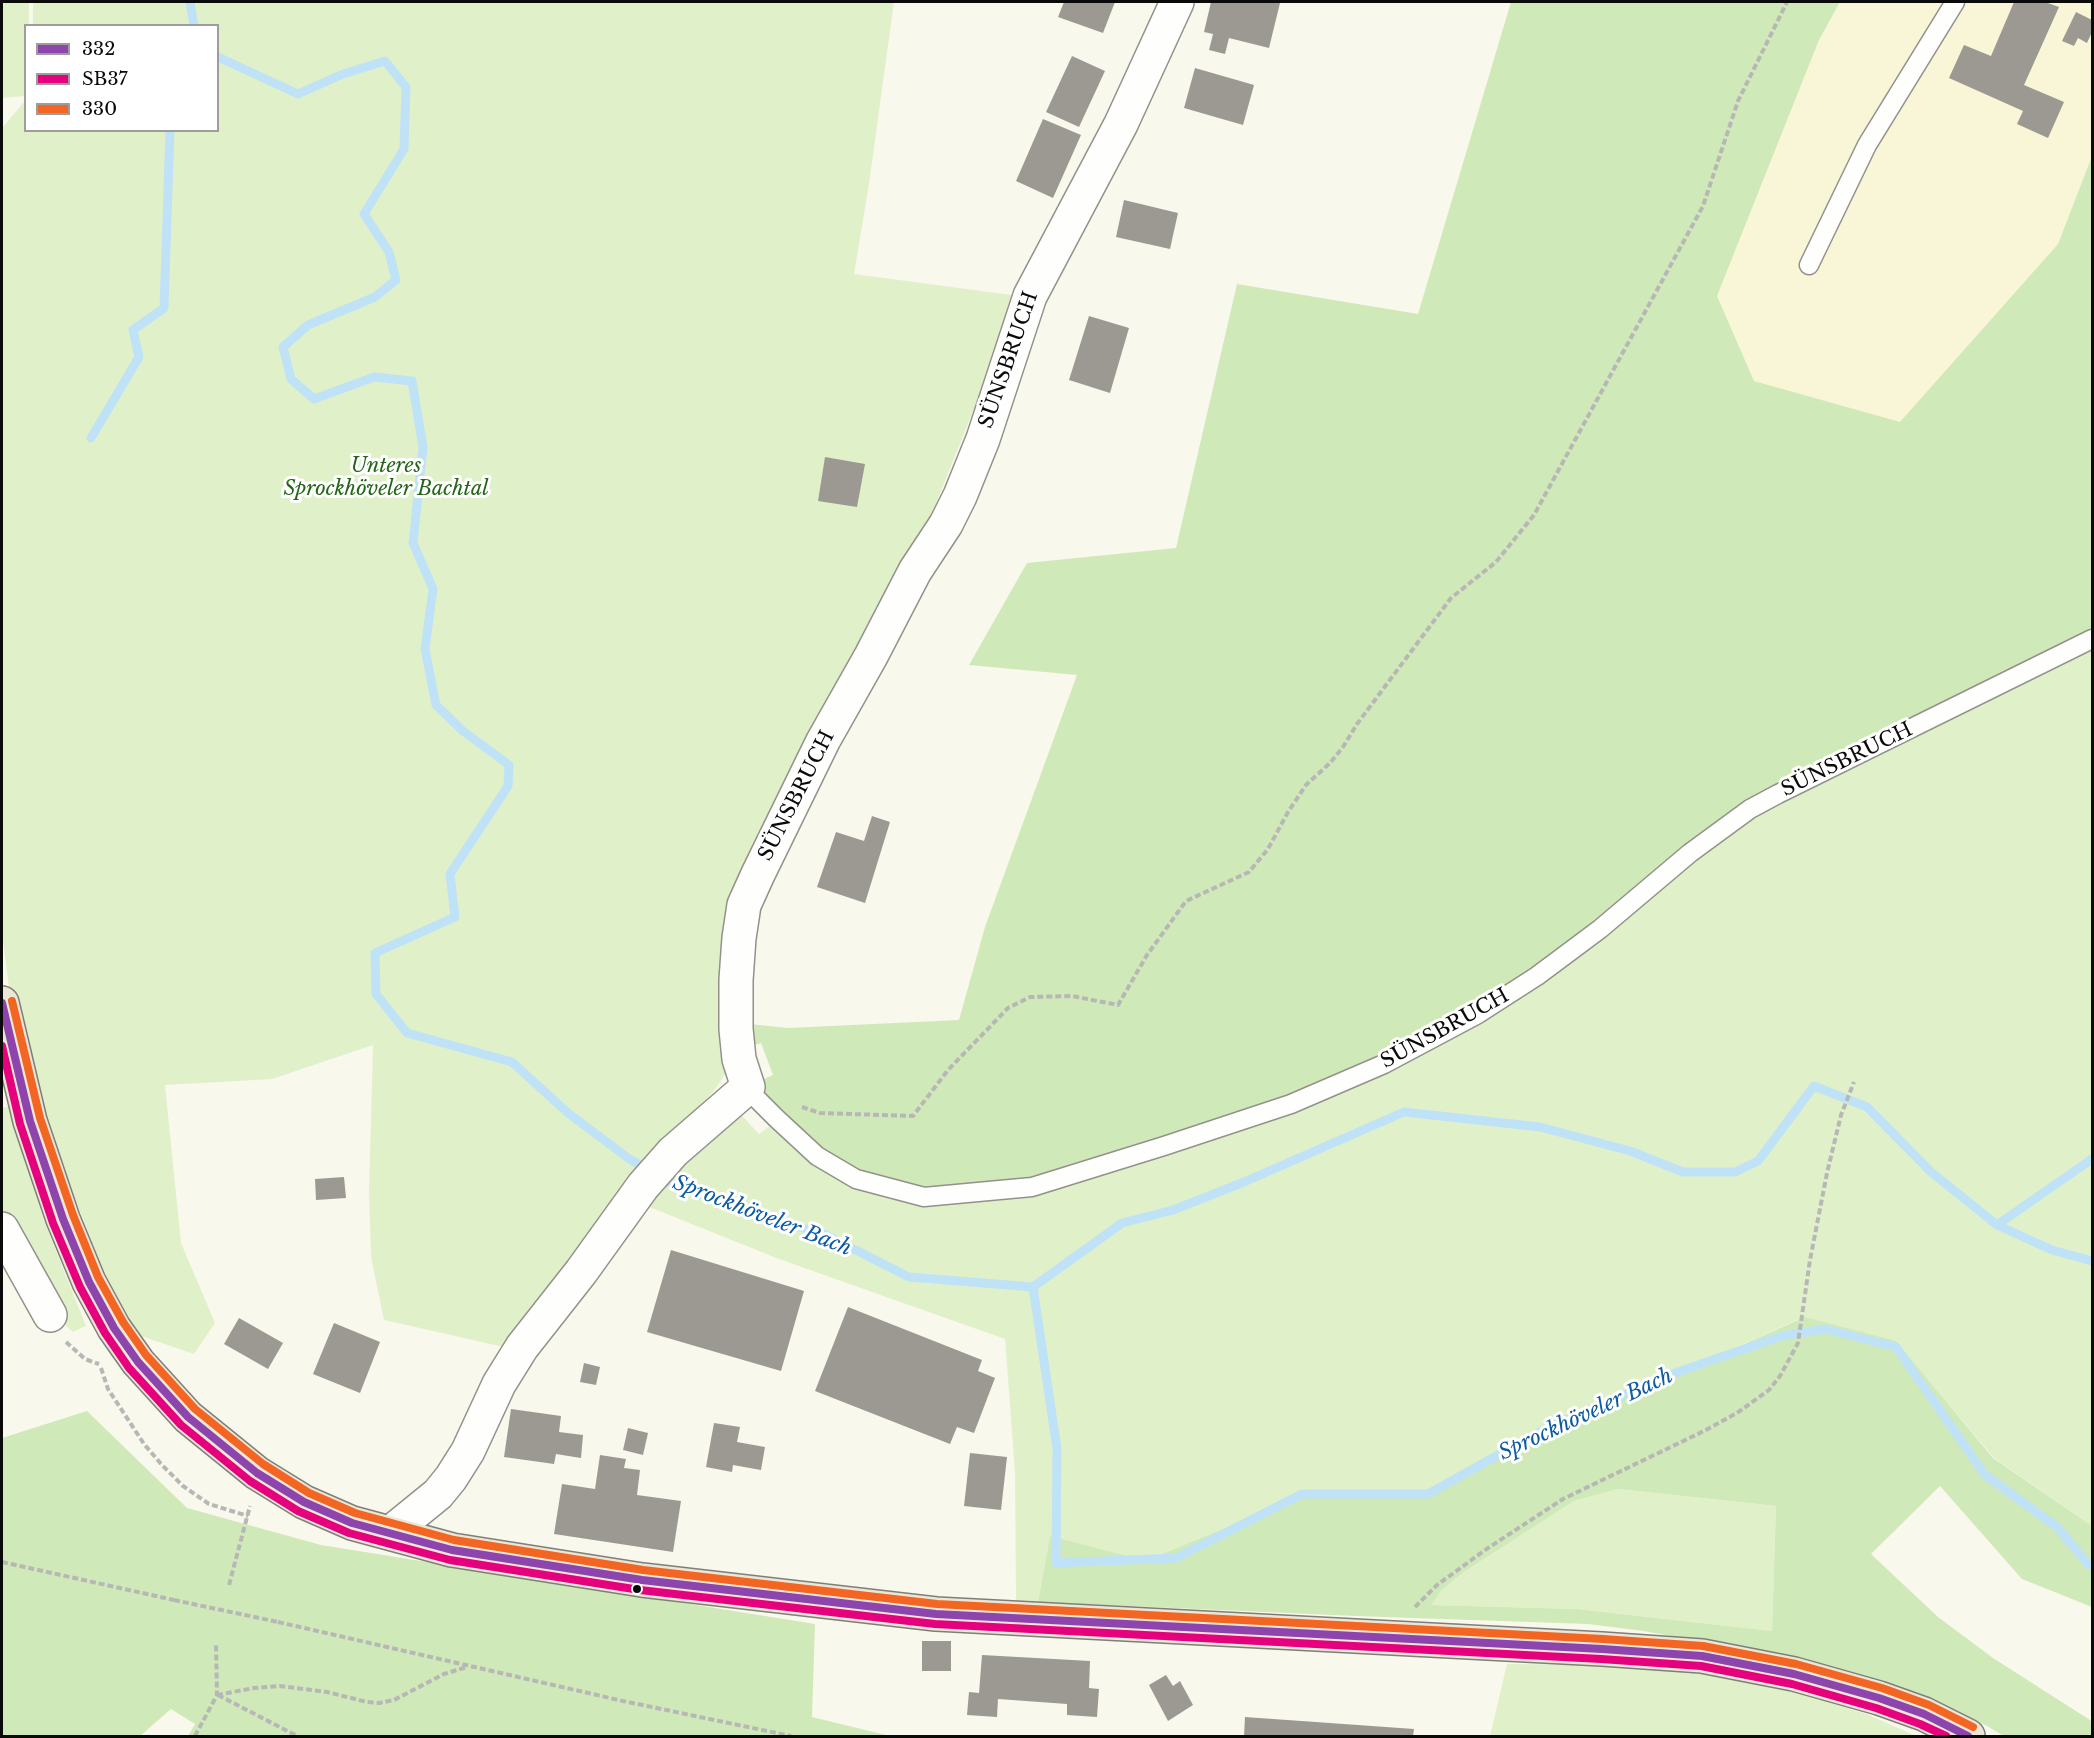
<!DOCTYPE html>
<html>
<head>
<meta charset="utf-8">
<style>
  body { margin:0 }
  #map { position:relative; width:2094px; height:1738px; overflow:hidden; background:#f9f8ed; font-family:"Libre Baskerville",serif }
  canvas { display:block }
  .frame { position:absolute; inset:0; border:3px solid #0a0a0a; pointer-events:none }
  .legend { position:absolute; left:24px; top:24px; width:195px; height:108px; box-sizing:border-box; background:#fff; border:2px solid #9d9d9d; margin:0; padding:8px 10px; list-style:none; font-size:18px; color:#0a0a0a }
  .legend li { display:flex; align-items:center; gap:12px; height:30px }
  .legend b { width:30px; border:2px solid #9d9d9d }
</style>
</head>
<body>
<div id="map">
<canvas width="2094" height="1738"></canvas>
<div class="frame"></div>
<ul class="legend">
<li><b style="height:8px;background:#8e44ad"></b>332</li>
<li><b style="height:8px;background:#e5007d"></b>SB37</li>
<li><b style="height:8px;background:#f26522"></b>330</li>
</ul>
</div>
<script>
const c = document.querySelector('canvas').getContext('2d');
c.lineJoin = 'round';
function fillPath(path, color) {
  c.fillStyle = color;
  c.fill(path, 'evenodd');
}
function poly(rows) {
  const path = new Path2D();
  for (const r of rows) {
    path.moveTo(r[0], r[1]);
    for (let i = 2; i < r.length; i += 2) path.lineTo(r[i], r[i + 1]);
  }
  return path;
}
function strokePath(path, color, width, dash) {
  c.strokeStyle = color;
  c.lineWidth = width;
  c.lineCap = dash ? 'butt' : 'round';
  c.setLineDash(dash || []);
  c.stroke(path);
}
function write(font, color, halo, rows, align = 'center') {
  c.font = font + ' "Libre Baskerville",serif';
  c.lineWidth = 6;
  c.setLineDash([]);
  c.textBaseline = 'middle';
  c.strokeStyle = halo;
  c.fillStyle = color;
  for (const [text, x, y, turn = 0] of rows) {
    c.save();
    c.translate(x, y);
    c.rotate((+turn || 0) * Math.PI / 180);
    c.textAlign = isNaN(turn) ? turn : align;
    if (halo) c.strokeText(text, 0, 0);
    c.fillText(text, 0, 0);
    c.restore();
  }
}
const farmland = poly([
  [1840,2,2092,2,2092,156,2058,244,1900,423,1754,381,1717,296,1819,40]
]);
const green = poly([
  [2,2,29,2,29,25,26,26,25,96,2,98],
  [33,2,894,2,869,184,854,274,1019,296,909,571,778,818,727,1071,716,1088,616,1209,517,1350,384,1320,371,1257,369,1191,373,1045,272,1079,165,1085,181,1243,215,1323,194,1354,138,1335,104,1273,74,1196,14,1027,2,933,2,128,25,101,26,130,218,130,218,26,33,25],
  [2092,650,2092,1526,1994,1458,1896,1342,1804,1317,1559,1426,1415,1496,1297,1499,1146,1562,1050,1537,1038,1601,1016,1601,1015,1472,1005,1339,779,1259,637,1202,736,1109,759,1134,771,1125,1393,1067,1701,851,1816,780,2058,663],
  [9,1106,43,1218,86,1326,73,1332,64,1324,42,1273,2,1208,2,1108],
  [1618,1489,1776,1506,1772,1631,1577,1609,1430,1605,1441,1591,1464,1572,1574,1501],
  [1507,1664,1615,1665,1692,1671,1788,1689,1869,1715,1916,1736,1490,1736]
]);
const forest = poly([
  [1511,2,1840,2,1819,40,1717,296,1754,381,1900,422,2058,244,2092,156,2092,636,1808,770,1595,924,1473,1008,1381,1057,1289,1096,1166,1141,1034,1178,924,1191,865,1174,815,1146,762,1092,757,1082,773,1075,761,1043,745,1048,740,1023,788,1028,959,1020,985,927,1077,675,969,665,1027,563,1176,548,1237,284,1418,314],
  [1805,1317,1896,1341,1993,1458,2092,1526,2092,1607,2022,1579,1940,1486,1871,1554,1938,1617,1993,1658,2090,1720,2092,1723,2092,1736,2004,1736,1987,1726,1955,1711,1798,1658,1643,1631,1588,1624,1356,1616,1038,1602,1050,1536,1146,1561,1298,1498,1415,1497,1559,1426],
  [1618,1489,1776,1506,1772,1631,1577,1609,1431,1605,1441,1591,1464,1572,1574,1501],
  [87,1411,187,1508,321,1545,815,1624,812,1717,890,1736,188,1736,195,1724,171,1709,140,1736,2,1736,2,1438]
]);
const stream = poly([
  [190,2,194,26],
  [218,57,298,94,343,74,385,61,406,87,404,149,364,214,389,252,396,280,375,297,308,325,283,347,291,379,314,399,374,377,412,381,423,447,413,543,433,589,425,649,436,705,463,731,509,765,508,786,450,874,455,917,375,953,376,994,407,1033,512,1062,568,1113,628,1158,671,1183,730,1206,826,1235,909,1277,1033,1287,1122,1223,1173,1210,1244,1182,1404,1112,1540,1127,1630,1151,1683,1172,1735,1172,1758,1161,1814,1086,1867,1107,1931,1172,1997,1225,2052,1250,2092,1261],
  [91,438,139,357,133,330,164,308,170,130],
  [1997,1225,2092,1159],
  [1033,1287,1057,1449,1056,1563,1176,1558,1302,1494,1428,1494,1545,1429,1678,1372,1782,1336,1825,1329,1896,1347,1985,1475,2057,1527,2088,1564,2092,1566]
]);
const building = poly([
  [1064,2,1115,2,1103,33,1058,17],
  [1211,2,1280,3,1269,48,1229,38,1225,54,1209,50,1213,34,1204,32],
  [2014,2,2045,2,2059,7,2024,85,2064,102,2048,138,2017,124,2023,111,1949,78,1964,45,1991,56],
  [2076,12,2092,20,2092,32,2087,43,2078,38,2074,46,2062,41],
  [1072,56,1105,71,1079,127,1046,112],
  [1195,68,1254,85,1243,125,1184,108],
  [1043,119,1081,135,1053,198,1016,181],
  [1124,200,1178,213,1170,249,1116,237],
  [1089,316,1129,328,1110,393,1069,380],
  [825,457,865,464,857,507,818,501],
  [872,816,890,822,865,903,817,887,836,832,864,841],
  [344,1177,346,1198,316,1200,315,1179],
  [671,1250,804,1291,781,1371,647,1332],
  [848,1307,982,1360,978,1371,995,1378,974,1433,957,1427,950,1444,815,1391],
  [239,1318,283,1343,268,1369,224,1344],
  [334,1323,380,1342,360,1393,313,1374],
  [584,1363,600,1367,596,1385,580,1382],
  [511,1409,561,1416,559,1432,583,1435,581,1458,556,1454,554,1464,504,1457],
  [714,1423,740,1427,737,1442,765,1447,761,1470,733,1465,732,1472,706,1467],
  [628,1428,648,1433,643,1455,623,1450],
  [970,1453,1007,1457,1001,1510,964,1506],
  [600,1455,626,1459,624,1468,640,1470,637,1495,681,1501,673,1552,554,1534,562,1484,595,1489],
  [922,1641,951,1641,951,1671,922,1671],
  [982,1655,1090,1661,1089,1688,1099,1689,1097,1717,1067,1715,1067,1704,998,1699,997,1717,967,1715,969,1692,979,1693],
  [1166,1675,1173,1686,1180,1681,1193,1705,1168,1721,1149,1685],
  [1245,1717,1414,1729,1413,1736,1244,1736]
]);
const path = poly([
  [802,1107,820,1113,913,1116,948,1070,1008,1008,1030,997,1072,996,1118,1005,1147,955,1186,901,1249,872,1268,849,1288,812,1306,785,1330,763,1343,747,1357,724,1451,598,1496,562,1534,515,1703,206,1738,101,1787,2],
  [66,1342,85,1359,99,1364],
  [101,1368,108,1389,144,1444,162,1465,183,1486,209,1504,248,1516],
  [2,1562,174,1600],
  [229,1585,250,1506],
  [1415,1607,1437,1585,1488,1548,1563,1499,1704,1431,1737,1413,1769,1390,1780,1376,1798,1343,1810,1260,1827,1173,1841,1115,1854,1082],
  [278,1622,623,1701,791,1736],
  [217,1695,254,1688,280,1686,327,1692,367,1702,379,1703,394,1700,444,1674,467,1667],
  [218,1695,297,1736],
  [195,1736,217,1695,216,1645]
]);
const service = poly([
  [1809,265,1867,145,1955,2],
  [748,1087,750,1092,776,1118,817,1156,856,1179,924,1197,1032,1187,1164,1146,1291,1104,1384,1064,1478,1014,1537,976,1600,929,1690,853,1750,809,1778,794,2092,639]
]);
const minor = poly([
  [2,1229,50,1315],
  [390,1533,438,1494,451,1478,468,1451,499,1384,522,1347,581,1272,643,1186,673,1152,748,1087,739,1059,736,1029,736,980,739,938,744,905,758,874,823,741,871,656,915,571,946,524,960,496,983,439,1030,296,1121,124,1177,2]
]);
const primary = poly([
  [2,1003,30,1121,63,1219,89,1282,114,1328,138,1362,188,1417,257,1473,304,1502,352,1523,452,1550,642,1580,936,1614,1602,1649,1702,1656,1794,1674,1879,1698,1924,1714,1968,1736]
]);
const pathBridge = poly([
  [174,1600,278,1622]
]);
const bus1 = poly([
  [2,1003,30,1121,63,1219,89,1282,114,1328,138,1362,188,1417,257,1473,304,1502,352,1523,452,1550,642,1580,936,1614,1602,1649,1702,1656,1794,1674,1879,1698,1924,1714,1968,1736]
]);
const bus2 = poly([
  [2,1046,20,1124,53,1223,80,1287,105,1333,129,1368,181,1425,250,1481,298,1511,349,1533,450,1560,640,1590,935,1624,1601,1659,1701,1666,1792,1684,1876,1708,1920,1724,1946,1736]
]);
const bus3 = poly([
  [12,1001,40,1118,73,1215,98,1277,123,1322,146,1355,195,1409,263,1464,309,1493,355,1513,454,1540,643,1570,937,1604,1603,1639,1703,1646,1796,1664,1882,1688,1929,1705,1973,1727]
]);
const markers = [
  [637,1589,5,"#0a0a0a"]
];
const streetNames = [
  ["SÜNSBRUCH",1009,360,-71],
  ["SÜNSBRUCH",1847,760,-26],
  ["SÜNSBRUCH",797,796,-63],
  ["SÜNSBRUCH",1445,1029,-29]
];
const parkNames = [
  ["Unteres",386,466],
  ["Sprockhöveler Bachtal",386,489]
];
const waterNames = [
  ["Sprockhöveler Bach",762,1216,21],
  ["Sprockhöveler Bach",1586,1415,-25]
];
fillPath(farmland, '#f8f6d7');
fillPath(green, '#e0f1ca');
fillPath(forest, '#d0e9b8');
strokePath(stream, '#c0e2f7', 9);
fillPath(building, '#9c9993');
strokePath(service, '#92918c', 21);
strokePath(minor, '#92918c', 36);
strokePath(primary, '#7f7e7a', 36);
strokePath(path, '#b7b7b5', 4, [6, 3]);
strokePath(service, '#fefefc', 18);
strokePath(minor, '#fefefc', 33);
strokePath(primary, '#ebe7d6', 33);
strokePath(pathBridge, '#b7b7b5', 4, [6, 3]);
strokePath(bus1, '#8e44ad', 8);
strokePath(bus2, '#e5007d', 8);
strokePath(bus3, '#f26522', 8);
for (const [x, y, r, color] of markers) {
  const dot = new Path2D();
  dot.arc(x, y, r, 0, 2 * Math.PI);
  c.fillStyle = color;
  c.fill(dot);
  strokePath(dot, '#fff', 2);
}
write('20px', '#0a0a0a', '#fff', streetNames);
write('italic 20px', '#246517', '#fff', parkNames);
write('italic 21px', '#0c5ba3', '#fff', waterNames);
</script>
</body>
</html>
